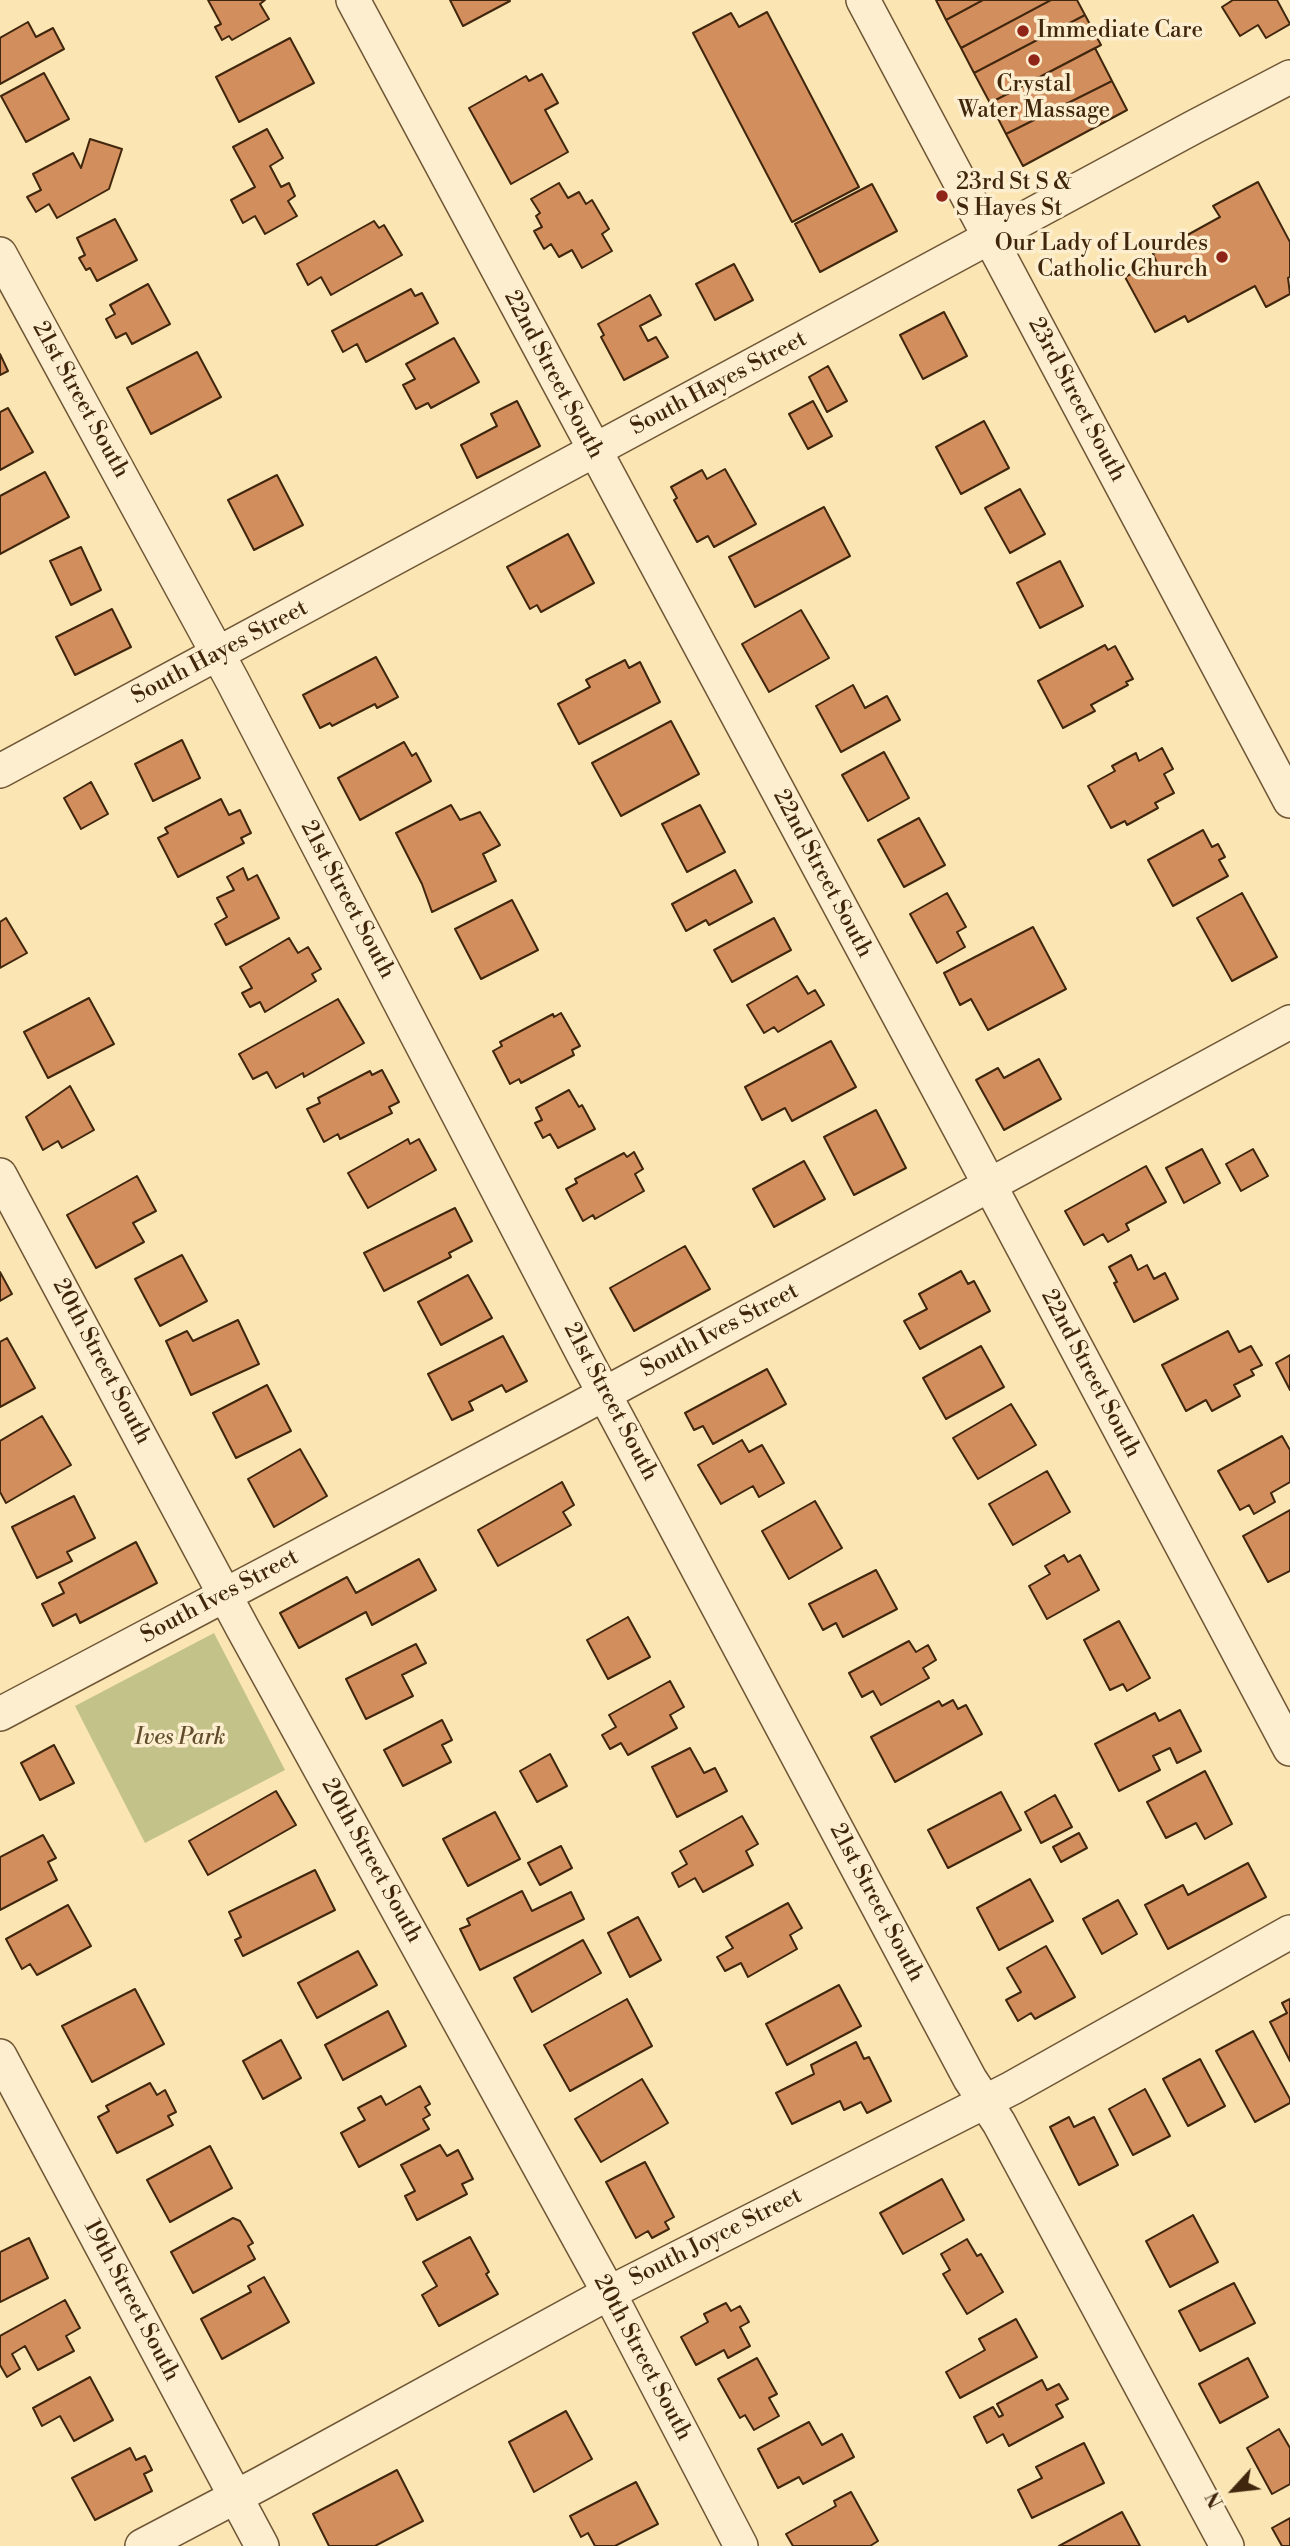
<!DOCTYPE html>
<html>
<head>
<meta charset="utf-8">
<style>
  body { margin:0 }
  #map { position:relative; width:1290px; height:2546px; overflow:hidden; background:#fbe5b3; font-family:"Libre Bodoni",serif }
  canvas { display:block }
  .north { position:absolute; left:1199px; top:2455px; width:70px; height:70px; -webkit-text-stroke:5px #fceece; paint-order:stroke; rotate:243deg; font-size:19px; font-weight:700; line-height:28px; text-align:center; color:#40260d }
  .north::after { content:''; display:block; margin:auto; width:24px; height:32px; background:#40260d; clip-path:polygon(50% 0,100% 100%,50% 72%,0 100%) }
</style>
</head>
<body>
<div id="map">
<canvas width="1290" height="2546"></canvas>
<div class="north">N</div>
</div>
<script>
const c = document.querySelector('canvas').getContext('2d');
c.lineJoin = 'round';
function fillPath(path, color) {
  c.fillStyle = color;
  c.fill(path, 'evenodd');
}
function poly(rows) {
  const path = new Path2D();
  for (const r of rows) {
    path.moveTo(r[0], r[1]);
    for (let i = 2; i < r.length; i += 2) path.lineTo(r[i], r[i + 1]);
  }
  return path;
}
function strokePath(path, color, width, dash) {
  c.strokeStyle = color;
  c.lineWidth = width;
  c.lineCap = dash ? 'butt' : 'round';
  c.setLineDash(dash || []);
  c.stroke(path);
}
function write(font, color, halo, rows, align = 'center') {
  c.font = font + ' "Libre Bodoni",serif';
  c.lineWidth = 7;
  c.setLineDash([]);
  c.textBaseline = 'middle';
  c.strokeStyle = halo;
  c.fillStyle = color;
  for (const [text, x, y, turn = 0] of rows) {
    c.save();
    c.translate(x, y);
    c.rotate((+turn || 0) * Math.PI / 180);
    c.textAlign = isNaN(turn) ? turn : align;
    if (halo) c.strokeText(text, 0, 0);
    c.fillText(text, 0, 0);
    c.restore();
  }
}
const green = poly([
  [214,1633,285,1770,145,1843,75,1706]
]);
const building = poly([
  [208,0,265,0,260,4,269,19,232,40,229,36,222,40,215,27,221,24,208,0],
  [450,0,509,0,510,1,463,26,450,0],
  [936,0,983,0,946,20,936,0],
  [983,0,1051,0,961,48,946,20,983,0],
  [1051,0,1077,0,1085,15,974,73,961,48,1051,0],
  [1233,0,1277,0,1290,24,1266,38,1258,25,1240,36,1222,7,1233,0],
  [767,12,859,187,792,222,693,33,731,13,739,27,767,12],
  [1085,15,1101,45,990,103,974,73,1085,15],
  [28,22,36,37,53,28,64,49,0,84,0,38,28,22],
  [290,38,314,83,239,122,216,77,290,38],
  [1095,48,1112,81,1006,134,990,103,1095,48],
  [44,73,69,119,26,142,1,96,44,73],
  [542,74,558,103,545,110,568,152,511,184,469,108,526,76,529,81,542,74],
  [1112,81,1127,110,1023,166,1006,134,1112,81],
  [267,129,283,158,270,166,281,187,289,183,295,196,288,201,297,216,265,234,255,216,243,223,231,200,255,187,233,147,267,129],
  [90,139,122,149,109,189,57,218,49,204,36,212,27,197,41,190,33,174,73,153,81,168,90,139],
  [1258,182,1290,242,1290,277,1288,278,1290,294,1266,307,1255,286,1188,322,1185,316,1155,332,1125,277,1156,261,1153,254,1220,217,1213,206,1258,182],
  [559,183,568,198,579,192,586,204,592,200,609,229,602,234,612,251,582,268,572,250,559,257,551,244,544,249,534,231,542,227,536,216,540,213,531,199,559,183],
  [872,184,897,231,820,272,795,224,872,184],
  [115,219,137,260,97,281,90,268,86,270,79,258,85,255,77,238,115,219],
  [374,221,379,228,384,225,402,255,331,295,321,277,308,285,297,264,374,221],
  [734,264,753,300,715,320,696,284,734,264],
  [148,284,170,324,132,344,126,333,116,338,106,319,115,314,110,305,148,284],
  [411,289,415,296,422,293,438,323,366,362,357,344,343,352,332,331,411,289],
  [650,295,661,315,640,326,648,341,656,337,668,357,624,380,601,337,604,335,598,324,650,295],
  [944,312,967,356,923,379,900,335,944,312],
  [454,338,479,382,431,408,428,403,416,409,403,385,415,379,406,364,454,338],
  [197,352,221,397,151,434,127,388,197,352],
  [0,354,8,371,0,375,0,354],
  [828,366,847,401,827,412,809,377,828,366],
  [517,401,540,446,477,478,461,445,497,426,491,414,517,401],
  [813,401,832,436,808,449,789,414,813,401],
  [8,408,33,452,0,470,0,412,8,408],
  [984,421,1009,468,961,494,936,447,984,421],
  [725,469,756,524,714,547,708,536,697,542,674,500,677,498,671,487,702,470,707,479,725,469],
  [45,472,69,517,0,554,0,496,45,472],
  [277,475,303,525,254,550,228,500,277,475],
  [1020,489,1045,534,1010,553,985,508,1020,489],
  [824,507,850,556,755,607,729,557,824,507],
  [568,534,594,583,541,612,537,605,530,609,507,567,568,534],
  [81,547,101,590,71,605,50,561,81,547],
  [1060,561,1083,606,1040,628,1017,583,1060,561],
  [112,609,131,647,75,675,56,637,112,609],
  [801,610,829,658,769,692,742,644,801,610],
  [1105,645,1108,650,1115,646,1133,679,1126,682,1128,685,1091,705,1095,711,1063,728,1038,681,1105,645],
  [376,657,398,697,377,708,375,704,332,726,330,723,320,728,303,695,376,657],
  [625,660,629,668,640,662,660,702,579,744,558,704,590,687,586,680,625,660],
  [853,685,865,708,887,696,900,720,841,752,816,706,853,685],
  [671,721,699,774,621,816,592,763,671,721],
  [182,740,200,778,153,801,135,764,182,740],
  [404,742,412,756,416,753,431,781,360,820,338,778,404,742],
  [1162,748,1173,769,1164,774,1174,793,1155,803,1158,808,1127,825,1125,821,1111,828,1088,786,1115,771,1112,766,1136,753,1139,761,1162,748],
  [884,752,909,798,868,821,842,775,884,752],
  [91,782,108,814,81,829,64,798,91,782],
  [221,799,229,815,240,810,251,833,241,838,244,843,178,877,158,838,168,833,165,828,221,799],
  [451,805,460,820,480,812,500,845,483,854,496,881,432,912,422,884,396,833,451,805],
  [700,805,725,852,687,872,662,824,700,805],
  [919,818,945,865,904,887,878,840,919,818],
  [1203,830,1212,847,1218,844,1225,857,1219,860,1228,876,1173,906,1148,860,1203,830],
  [243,868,248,880,257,875,279,918,226,945,215,924,227,917,217,898,234,890,227,877,243,868],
  [735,870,752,902,709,925,706,920,686,931,672,904,735,870],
  [947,893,966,927,957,932,965,947,937,963,910,914,947,893],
  [1242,893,1277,957,1232,981,1197,918,1242,893],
  [512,900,538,950,481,979,455,929,512,900],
  [6,918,27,953,0,968,0,922,6,918],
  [774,918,791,950,732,982,714,950,774,918],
  [1033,927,1066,989,988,1030,971,999,960,1005,944,973,1033,927],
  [289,938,298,953,308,947,321,969,312,974,316,981,265,1012,260,1002,250,1007,242,993,252,988,240,967,289,938],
  [797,976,808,994,815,990,824,1005,778,1032,774,1027,764,1033,747,1005,797,976],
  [89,998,114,1044,48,1078,24,1032,89,998],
  [338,999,364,1043,304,1077,303,1073,276,1088,267,1072,253,1079,239,1054,338,999],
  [561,1013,580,1046,572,1050,574,1055,521,1083,519,1079,510,1084,493,1051,502,1046,500,1042,553,1014,554,1017,561,1013],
  [831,1041,856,1087,792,1121,785,1108,762,1120,745,1087,831,1041],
  [1039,1059,1061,1099,1004,1130,976,1080,998,1068,1004,1078,1039,1059],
  [382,1070,399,1102,389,1107,392,1113,340,1139,338,1134,324,1142,307,1109,320,1103,318,1098,370,1071,372,1075,382,1070],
  [70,1086,94,1130,62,1148,58,1141,43,1150,26,1117,70,1086],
  [569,1090,579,1107,582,1105,595,1129,558,1148,550,1134,543,1138,535,1123,542,1120,536,1108,569,1090],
  [876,1110,906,1168,854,1195,824,1137,876,1110],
  [408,1139,410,1144,419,1139,436,1170,368,1208,348,1173,408,1139],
  [1202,1149,1220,1183,1184,1203,1166,1168,1202,1149],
  [1253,1149,1268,1176,1241,1191,1226,1164,1253,1149],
  [634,1152,643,1169,635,1174,644,1191,595,1219,593,1215,583,1221,566,1189,577,1183,575,1179,624,1153,627,1157,634,1152],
  [804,1161,825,1199,774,1227,753,1189,804,1161],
  [1146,1166,1166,1202,1126,1224,1129,1230,1108,1242,1103,1234,1084,1245,1065,1211,1146,1166],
  [137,1176,156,1211,133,1223,144,1242,96,1268,67,1215,137,1176],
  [455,1208,472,1241,449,1253,451,1257,384,1291,364,1253,455,1208],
  [685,1246,710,1289,634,1331,610,1288,685,1246],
  [182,1255,207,1301,160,1326,135,1279,182,1255],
  [1131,1255,1138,1270,1147,1265,1154,1279,1165,1273,1178,1299,1134,1322,1114,1283,1117,1282,1109,1267,1131,1255],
  [961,1271,968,1284,974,1281,990,1311,920,1349,904,1321,927,1309,919,1294,961,1271],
  [0,1272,12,1294,0,1301,0,1272],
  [468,1275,492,1318,441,1345,418,1302,468,1275],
  [238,1320,259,1364,191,1395,166,1341,187,1331,193,1341,238,1320],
  [1228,1331,1239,1352,1251,1346,1262,1365,1251,1370,1254,1375,1234,1385,1240,1396,1212,1411,1206,1400,1186,1411,1162,1365,1228,1331],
  [503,1336,527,1381,506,1392,502,1385,469,1402,473,1410,452,1420,428,1374,503,1336],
  [7,1338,35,1388,0,1407,0,1342,7,1338],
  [981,1346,1004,1387,946,1419,923,1378,981,1346],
  [1290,1355,1290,1390,1276,1363,1290,1355],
  [767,1369,786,1404,713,1444,703,1426,694,1430,685,1413,767,1369],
  [267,1385,291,1431,236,1458,213,1413,267,1385],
  [1011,1404,1036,1445,978,1479,953,1438,1011,1404],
  [42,1416,71,1465,6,1503,0,1492,0,1441,42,1416],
  [1282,1436,1290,1450,1290,1482,1271,1493,1275,1502,1254,1514,1249,1505,1240,1510,1218,1471,1282,1436],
  [742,1440,749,1452,762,1445,784,1483,759,1497,753,1486,721,1504,698,1465,742,1440],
  [300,1449,327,1496,274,1527,248,1479,300,1449],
  [1047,1471,1070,1512,1013,1545,989,1504,1047,1471],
  [562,1482,574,1505,563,1512,571,1525,498,1566,478,1530,562,1482],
  [74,1496,95,1538,67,1552,72,1561,37,1578,12,1527,74,1496],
  [815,1501,842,1548,789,1579,762,1531,815,1501],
  [1290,1510,1290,1571,1268,1582,1243,1536,1290,1510],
  [136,1542,157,1583,80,1623,76,1614,53,1626,42,1604,64,1593,59,1583,136,1542],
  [1064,1555,1068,1562,1080,1555,1099,1590,1047,1619,1029,1586,1050,1574,1045,1566,1064,1555],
  [419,1559,436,1590,372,1625,366,1612,299,1648,280,1613,347,1577,356,1593,419,1559],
  [876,1570,897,1609,843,1637,836,1623,823,1630,809,1604,876,1570],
  [628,1617,650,1657,608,1679,587,1640,628,1617],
  [1119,1621,1150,1678,1127,1691,1123,1684,1110,1690,1084,1640,1119,1621],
  [909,1641,916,1652,928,1645,936,1660,923,1668,929,1678,881,1705,873,1691,862,1697,849,1673,909,1641],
  [416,1644,426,1663,402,1675,413,1696,366,1719,346,1679,416,1644],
  [670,1681,684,1707,670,1715,677,1728,628,1755,621,1743,610,1749,602,1735,616,1727,609,1715,670,1681],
  [953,1700,958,1709,966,1705,982,1734,895,1782,871,1737,939,1701,942,1706,953,1700],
  [1180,1710,1201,1751,1177,1763,1170,1748,1153,1756,1160,1770,1119,1791,1095,1744,1155,1713,1159,1721,1180,1710],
  [442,1720,452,1740,442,1745,451,1762,403,1786,384,1750,442,1720],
  [54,1745,74,1783,40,1800,21,1763,54,1745],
  [690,1748,704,1773,715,1768,727,1791,677,1817,652,1767,690,1748],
  [550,1754,567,1786,537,1802,520,1771,550,1754],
  [1205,1771,1232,1824,1205,1839,1196,1823,1166,1838,1147,1802,1205,1771],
  [276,1791,296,1825,208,1875,189,1841,276,1791],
  [1001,1792,1021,1830,948,1868,928,1830,1001,1792],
  [1055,1795,1072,1827,1041,1843,1025,1812,1055,1795],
  [495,1812,520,1859,468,1886,443,1839,495,1812],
  [742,1816,758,1844,746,1851,753,1865,703,1892,695,1878,679,1887,672,1873,687,1864,680,1851,742,1816],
  [1079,1833,1087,1848,1061,1862,1053,1847,1079,1833],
  [43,1835,56,1858,48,1862,57,1880,0,1910,0,1857,43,1835],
  [561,1846,572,1868,540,1885,528,1863,561,1846],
  [1248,1863,1266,1897,1168,1949,1145,1905,1183,1885,1188,1895,1248,1863],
  [315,1870,335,1910,243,1956,235,1940,241,1937,229,1912,315,1870],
  [1030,1879,1053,1921,999,1950,977,1908,1030,1879],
  [522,1891,532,1911,571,1892,584,1919,480,1970,460,1929,470,1925,467,1919,522,1891],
  [1118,1900,1137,1934,1102,1954,1083,1919,1118,1900],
  [788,1903,802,1928,790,1935,797,1949,748,1977,741,1963,725,1971,717,1957,733,1948,726,1937,788,1903],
  [68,1905,91,1946,37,1975,30,1964,22,1969,6,1939,68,1905],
  [638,1917,661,1960,630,1977,608,1933,638,1917],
  [583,1940,601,1973,532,2012,514,1978,583,1940],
  [1046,1946,1075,1997,1035,2019,1031,2013,1018,2021,1006,2000,1021,1992,1007,1968,1046,1946],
  [358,1951,377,1985,317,2018,298,1983,358,1951],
  [839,1985,861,2026,787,2065,766,2024,839,1985],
  [135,1989,164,2044,92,2082,62,2026,135,1989],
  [627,1999,652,2046,570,2091,544,2045,627,1999],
  [1290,1999,1290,2061,1270,2022,1287,2013,1282,2003,1290,1999],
  [388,2011,406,2046,343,2080,325,2045,388,2011],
  [1253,2031,1290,2099,1290,2103,1255,2122,1216,2051,1253,2031],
  [281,2040,301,2078,263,2099,243,2061,281,2040],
  [856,2042,864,2059,869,2057,891,2101,867,2113,861,2102,844,2110,840,2101,792,2124,776,2093,814,2074,811,2065,856,2042],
  [1200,2059,1225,2106,1188,2126,1163,2079,1200,2059],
  [642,2079,668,2123,601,2162,575,2119,642,2079],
  [150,2083,157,2095,165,2090,176,2112,168,2116,173,2125,117,2153,98,2117,109,2111,106,2106,150,2083],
  [420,2086,430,2104,425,2107,430,2115,423,2119,429,2129,359,2167,341,2133,365,2120,358,2108,381,2096,386,2105,420,2086],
  [1145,2089,1170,2136,1133,2155,1109,2109,1145,2089],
  [1069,2117,1074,2127,1094,2117,1118,2165,1079,2185,1050,2127,1069,2117],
  [440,2145,447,2156,458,2150,473,2179,462,2184,467,2194,417,2220,405,2196,415,2191,401,2165,440,2145],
  [210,2146,232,2188,170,2222,147,2180,210,2146],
  [645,2162,674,2217,665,2222,669,2229,652,2238,648,2231,636,2238,606,2182,645,2162],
  [942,2179,964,2220,903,2254,880,2213,942,2179],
  [1193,2215,1218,2262,1170,2287,1146,2241,1193,2215],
  [233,2218,240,2221,253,2243,248,2246,255,2259,193,2293,171,2252,233,2218],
  [470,2237,489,2272,486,2274,498,2294,439,2326,422,2295,437,2286,423,2262,470,2237],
  [29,2238,48,2278,0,2302,0,2252,29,2238],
  [967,2239,977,2256,981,2254,1003,2292,967,2314,943,2274,950,2270,941,2254,967,2239],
  [264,2277,289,2322,222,2359,201,2319,251,2292,248,2286,264,2277],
  [1234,2283,1255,2323,1200,2351,1179,2311,1234,2283],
  [65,2300,80,2328,66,2336,74,2351,38,2370,25,2346,12,2354,20,2369,7,2377,0,2365,0,2336,65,2300],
  [726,2303,731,2311,740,2306,749,2322,740,2327,750,2346,728,2358,724,2350,696,2365,681,2337,708,2322,704,2314,726,2303],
  [1016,2319,1037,2357,960,2398,946,2372,985,2350,979,2339,1016,2319],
  [757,2358,777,2394,769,2398,779,2416,754,2430,745,2415,740,2418,718,2379,757,2358],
  [1248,2358,1268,2397,1220,2423,1199,2384,1248,2358],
  [90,2377,113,2420,74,2441,60,2416,42,2426,33,2408,90,2377],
  [1042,2380,1047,2390,1059,2384,1068,2399,1056,2405,1063,2417,1009,2446,1003,2434,987,2443,974,2417,993,2407,999,2417,1003,2415,997,2404,1042,2380],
  [566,2411,592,2459,534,2492,509,2442,566,2411],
  [809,2422,822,2445,842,2434,854,2457,803,2484,799,2477,778,2488,758,2449,809,2422],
  [1279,2429,1290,2448,1290,2484,1272,2494,1247,2448,1279,2429],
  [1084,2443,1104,2483,1032,2518,1018,2490,1042,2478,1036,2467,1084,2443],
  [130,2448,136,2460,145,2456,152,2470,144,2474,152,2491,95,2520,72,2478,130,2448],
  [397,2470,423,2521,375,2546,329,2546,313,2514,397,2470],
  [636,2482,658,2524,615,2546,595,2546,588,2533,581,2537,570,2516,636,2482],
  [851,2492,878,2541,870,2546,793,2546,786,2534,836,2506,834,2501,851,2492],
  [1122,2512,1140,2546,1059,2546,1122,2512],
  [1290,2518,1290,2546,1282,2546,1272,2528,1290,2518]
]);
const minor = poly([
  [353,0,971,1150,1290,1749],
  [863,0,1290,801],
  [0,254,232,680,584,1356,970,2079,999,2123,1227,2546],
  [0,771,1194,127,1290,77],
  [0,1175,243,1629,609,2293,741,2546],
  [0,1714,571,1412,1290,1022],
  [0,2056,262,2546],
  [142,2546,260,2484,609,2293,1012,2088,1290,1932]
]);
const markers = [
  [1023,31,7,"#8f2418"],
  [1034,60,7,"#8f2418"],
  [942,196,7,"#8f2418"],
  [1222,257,7,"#8f2418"]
];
const poiNames = [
  ["Immediate Care",1037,31],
  ["Crystal",1034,85,"center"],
  ["Water Massage",1034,111,"center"],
  ["23rd St S &",956,183],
  ["S Hayes St",956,209],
  ["Our Lady of Lourdes",1208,244,"right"],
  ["Catholic Church",1208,270,"right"]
];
const streetNames = [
  ["22nd Street South",553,375,62],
  ["South Hayes Street",719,384,-28],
  ["21st Street South",80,400,61],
  ["23rd Street South",1076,400,62],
  ["South Hayes Street",220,653,-28],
  ["22nd Street South",822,874,62],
  ["21st Street South",347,900,62],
  ["South Ives Street",720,1331,-28],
  ["20th Street South",101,1362,62],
  ["22nd Street South",1090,1374,62],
  ["21st Street South",610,1402,62],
  ["South Ives Street",220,1597,-28],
  ["20th Street South",371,1861,61],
  ["21st Street South",876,1903,62],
  ["South Joyce Street",716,2238,-27],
  ["19th Street South",131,2301,62],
  ["20th Street South",642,2358,62]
];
const parkNames = [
  ["Ives Park",180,1738]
];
fillPath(green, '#c3c389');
fillPath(building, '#d28e5d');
strokePath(building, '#40260d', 2);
strokePath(minor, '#6f5636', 36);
strokePath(minor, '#fceece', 33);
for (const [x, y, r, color] of markers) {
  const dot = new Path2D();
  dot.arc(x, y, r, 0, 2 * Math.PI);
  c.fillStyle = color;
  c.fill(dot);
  strokePath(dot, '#fceece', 2.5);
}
write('23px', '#40260d', '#fceece', poiNames, 'left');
write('23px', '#40260d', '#fceece', streetNames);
write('italic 23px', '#614d2c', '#fceece', parkNames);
</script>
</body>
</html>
